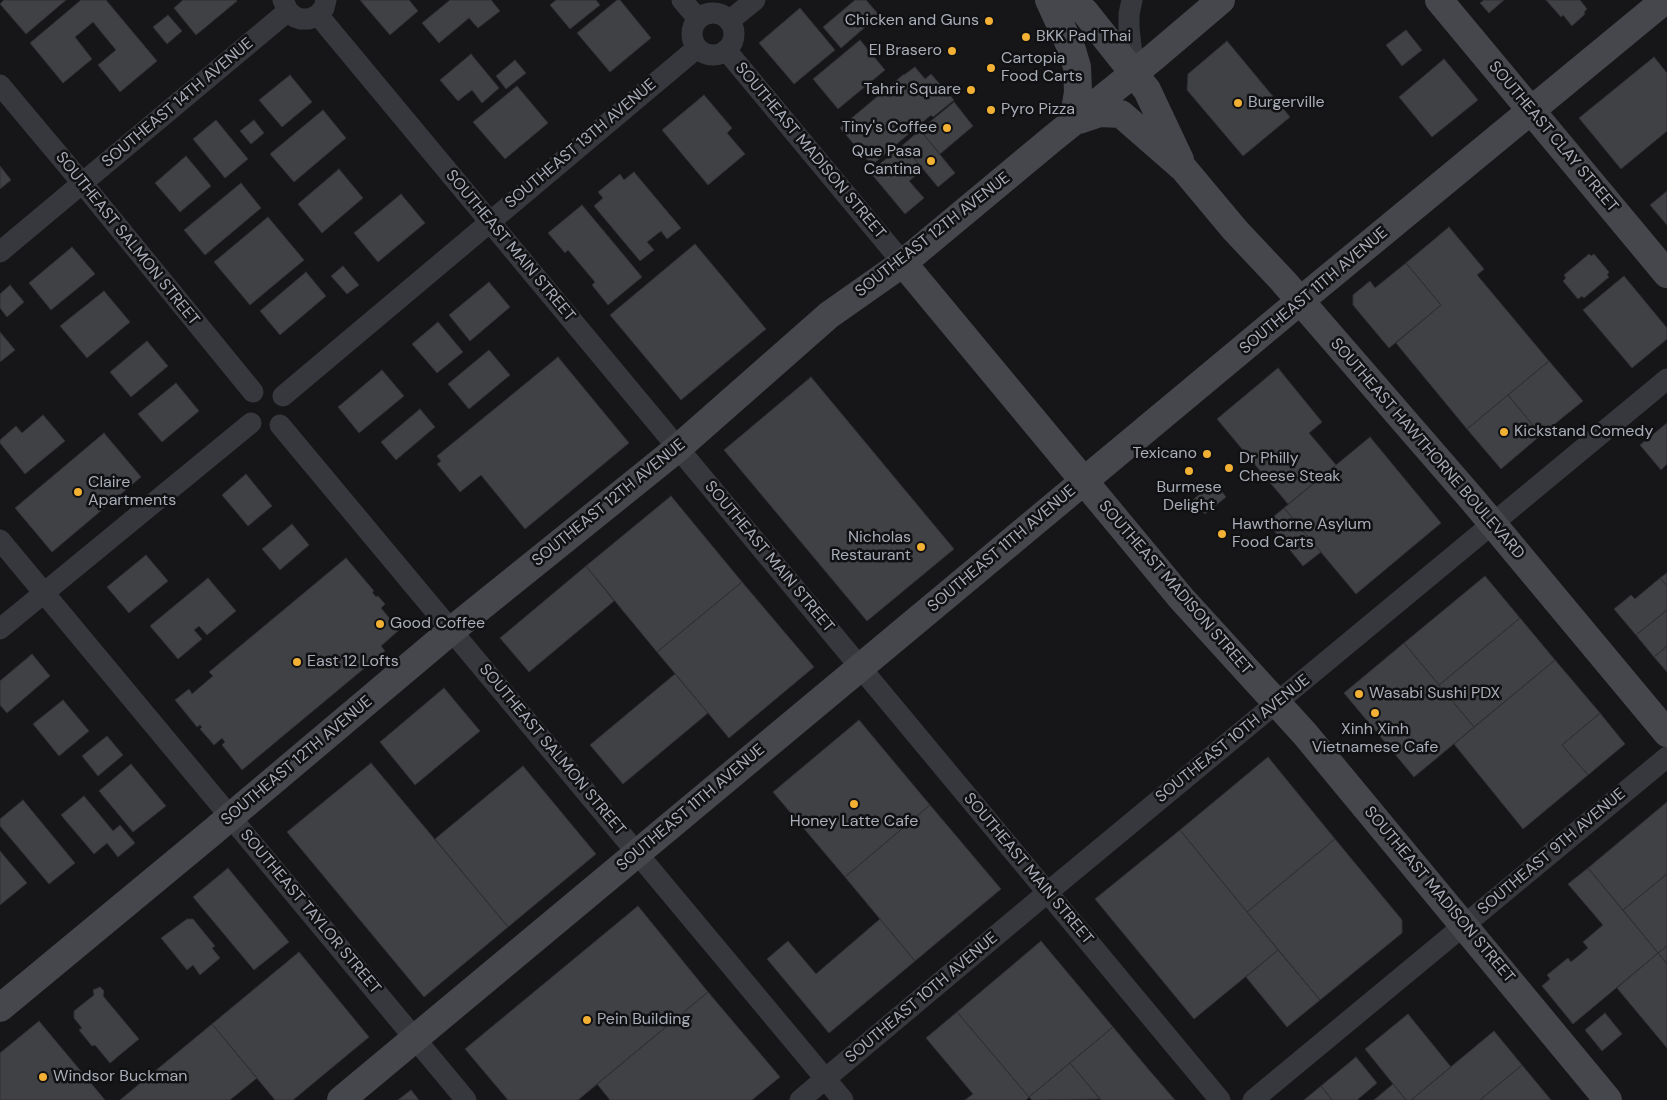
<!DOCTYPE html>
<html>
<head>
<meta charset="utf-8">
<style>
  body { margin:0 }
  canvas { display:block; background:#161618 }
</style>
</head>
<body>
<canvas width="1667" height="1100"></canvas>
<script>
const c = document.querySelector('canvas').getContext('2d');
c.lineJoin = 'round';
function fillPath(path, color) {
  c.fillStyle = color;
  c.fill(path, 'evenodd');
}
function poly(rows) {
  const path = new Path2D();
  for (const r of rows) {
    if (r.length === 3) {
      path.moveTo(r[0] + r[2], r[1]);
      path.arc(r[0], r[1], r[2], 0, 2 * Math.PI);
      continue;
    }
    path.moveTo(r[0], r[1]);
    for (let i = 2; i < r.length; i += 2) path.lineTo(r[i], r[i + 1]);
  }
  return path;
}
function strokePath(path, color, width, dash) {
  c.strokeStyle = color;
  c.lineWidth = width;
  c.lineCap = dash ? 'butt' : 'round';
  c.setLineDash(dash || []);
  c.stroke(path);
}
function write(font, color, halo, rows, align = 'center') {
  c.font = font + ' "DM Sans",sans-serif';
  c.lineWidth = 5;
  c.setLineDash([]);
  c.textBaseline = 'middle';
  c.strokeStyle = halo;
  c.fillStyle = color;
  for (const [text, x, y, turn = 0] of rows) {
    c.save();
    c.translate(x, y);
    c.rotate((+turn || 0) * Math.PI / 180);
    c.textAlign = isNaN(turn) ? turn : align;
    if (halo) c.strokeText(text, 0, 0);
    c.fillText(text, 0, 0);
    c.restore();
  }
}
const building = poly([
  [4,0,66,0,26,34,0,4,4,0],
  [81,0,106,0,157,61,120,92,98,65,116,50,93,22,75,37,92,59,63,83,30,43,81,0],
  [183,0,236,0,237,1,196,35,174,8,183,0],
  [360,0,409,0,418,11,390,35,360,0],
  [450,0,491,0,500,11,478,28,469,18,439,43,422,23,450,0],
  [556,0,596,0,600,5,570,29,550,5,556,0],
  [617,0,620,0,651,38,610,72,577,33,617,0],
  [855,0,866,0,879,15,841,48,823,27,855,0],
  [1484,0,1504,0,1489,13,1480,3,1484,0],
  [1546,0,1580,0,1587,9,1584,12,1585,14,1572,26,1563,15,1561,17,1546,0],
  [800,8,835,50,794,84,759,43,800,8],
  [168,15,182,31,167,44,153,27,168,15],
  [1406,30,1422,50,1402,66,1386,45,1406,30],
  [860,40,885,70,838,109,813,79,860,40],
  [1227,41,1290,117,1243,156,1187,90,1188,74,1227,41],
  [471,54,499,88,482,103,472,90,458,101,440,80,471,54],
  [1654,57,1667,73,1667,131,1621,169,1579,118,1654,57],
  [1444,59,1478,100,1432,137,1399,97,1444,59],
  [515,60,526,73,506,89,496,76,515,60],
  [915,67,925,79,931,74,954,100,933,117,931,115,872,165,840,128,904,74,904,75,915,67],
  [290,75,312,102,282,127,259,100,290,75],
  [517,86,548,123,505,159,473,122,517,86],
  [704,95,732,128,727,133,745,154,708,185,662,130,704,95],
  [954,102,973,126,940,154,920,130,954,102],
  [323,110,346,138,294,182,270,154,323,110],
  [216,120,248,159,225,178,193,139,216,120],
  [254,120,264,133,251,144,240,131,254,120],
  [920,130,955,173,938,187,903,145,920,130],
  [903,145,923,169,909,181,924,198,905,214,870,172,903,145],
  [186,156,211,186,180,212,155,183,186,156],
  [0,166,11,180,0,189,0,166],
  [339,169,363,198,322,233,298,204,339,169],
  [634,172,681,228,667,239,661,231,647,242,654,250,640,261,594,206,603,198,598,192,620,174,624,180,634,172],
  [241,183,261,208,205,255,184,230,241,183],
  [1667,191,1667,225,1650,205,1667,191],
  [401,194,425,223,378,262,354,233,401,194],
  [582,205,642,277,608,305,592,285,595,282,568,250,565,253,548,233,582,205],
  [268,217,304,260,250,305,214,262,268,217],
  [1449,227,1484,269,1477,275,1549,361,1467,429,1396,343,1441,305,1406,263,1449,227],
  [695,244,766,329,681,400,610,315,695,244],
  [72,247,95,274,51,310,29,283,72,247],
  [1589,254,1591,256,1594,254,1609,272,1607,275,1609,277,1584,298,1582,296,1578,299,1563,281,1566,278,1564,275,1589,254],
  [1406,263,1441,305,1389,348,1353,305,1353,295,1370,281,1375,288,1406,263],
  [343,266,359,285,347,294,331,276,343,266],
  [306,272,326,296,280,335,260,311,306,272],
  [1624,276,1667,328,1667,339,1632,368,1583,310,1624,276],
  [489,282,510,307,470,341,449,315,489,282],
  [10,285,24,302,7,317,0,308,0,294,10,285],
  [104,291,130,322,87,358,60,326,104,291],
  [438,322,463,352,437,373,412,344,438,322],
  [0,332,15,350,0,362,0,332],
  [147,341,168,366,131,397,110,372,147,341],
  [489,350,510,375,469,409,448,384,489,350],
  [558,357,629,443,525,529,481,475,460,492,437,464,441,461,437,456,558,357],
  [1549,361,1583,401,1541,435,1508,395,1549,361],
  [1278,368,1322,422,1309,433,1336,465,1288,504,1217,419,1278,368],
  [382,370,404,396,359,433,338,407,382,370],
  [811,377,954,549,867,621,724,450,811,377],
  [176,383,199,411,162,442,138,414,176,383],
  [1508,395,1541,435,1501,469,1467,429,1508,395],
  [420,409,435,427,396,460,381,442,420,409],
  [43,415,65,441,25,474,0,443,0,440,16,426,22,433,43,415],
  [1667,423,1667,464,1661,470,1640,445,1667,423],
  [104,433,141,477,52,552,15,508,104,433],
  [1370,437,1441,523,1356,594,1284,508,1370,437],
  [246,474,272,506,248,526,222,495,246,474],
  [1214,482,1226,497,1205,514,1193,500,1214,482],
  [671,496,742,582,657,652,586,566,671,496],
  [1284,508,1321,552,1303,566,1267,522,1284,508],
  [292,524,309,545,280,570,262,549,292,524],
  [146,555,168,581,129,613,107,587,146,555],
  [346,558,374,591,372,592,376,597,378,596,385,604,381,608,399,630,381,646,385,651,242,770,222,745,225,742,222,738,214,745,200,729,202,727,200,725,197,727,175,700,189,689,192,694,213,676,209,672,346,558],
  [586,566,614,601,529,672,500,638,586,566],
  [1667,573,1667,586,1660,578,1667,573],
  [1485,576,1520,618,1439,685,1404,643,1485,576],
  [208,578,236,611,207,635,199,626,194,630,202,639,178,659,150,626,208,578],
  [1660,578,1667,586,1667,610,1636,635,1614,609,1631,595,1635,599,1660,578],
  [742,582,814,667,729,738,657,652,742,582],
  [1667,610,1667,646,1654,657,1636,635,1667,610],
  [1520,618,1555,660,1474,727,1439,685,1520,618],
  [1404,643,1474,727,1414,777,1344,693,1404,643],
  [1667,646,1667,672,1654,657,1667,646],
  [32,654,50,676,7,713,0,705,0,681,32,654],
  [1555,660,1600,713,1562,745,1588,775,1523,829,1454,744,1555,660],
  [675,674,708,713,623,784,590,745,675,674],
  [444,688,480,731,415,785,380,742,444,688],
  [63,700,89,731,59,756,33,724,63,700],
  [1600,713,1625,744,1588,775,1562,745,1600,713],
  [859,720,930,805,845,877,773,792,859,720],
  [107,736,123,755,98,776,82,756,107,736],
  [1268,757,1335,839,1247,912,1180,830,1268,757],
  [371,763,508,927,424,997,287,832,371,763],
  [131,764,166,806,133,832,99,791,131,764],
  [523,766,596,854,508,927,435,839,523,766],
  [84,796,113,831,120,825,135,843,118,857,107,843,94,854,61,815,84,796],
  [23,800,75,863,49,884,0,826,0,819,23,800],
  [1667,802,1667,874,1623,910,1588,868,1667,802],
  [930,805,1001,889,915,961,845,877,930,805],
  [1180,830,1278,950,1194,1019,1095,899,1180,830],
  [1335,839,1402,920,1402,933,1320,1000,1247,912,1335,839],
  [0,851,27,883,0,905,0,851],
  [228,868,289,942,254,970,193,897,228,868],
  [1588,868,1658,953,1573,1024,1542,986,1550,979,1547,975,1568,958,1571,962,1588,948,1583,942,1603,925,1568,884,1588,868],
  [1667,874,1667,946,1658,953,1623,910,1667,874],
  [638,906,708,992,578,1100,508,1100,465,1049,638,906],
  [187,919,193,919,215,946,212,948,220,958,200,975,193,965,187,970,161,938,187,919],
  [880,919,915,961,829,1033,767,959,788,941,816,974,880,919],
  [1041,941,1113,1027,1029,1097,957,1012,1041,941],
  [1667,946,1667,964,1658,953,1667,946],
  [1278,950,1320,1000,1287,1027,1246,977,1278,950],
  [299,952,369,1037,293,1100,275,1100,212,1024,299,952],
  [1658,953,1667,964,1667,1048,1617,988,1658,953],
  [100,987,104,991,103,996,139,1039,110,1063,95,1045,92,1046,79,1030,82,1028,74,1018,74,1011,94,995,93,990,100,987],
  [708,992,780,1077,752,1100,610,1100,597,1084,708,992],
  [957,1012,1029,1097,1026,1100,965,1100,973,1094,926,1038,957,1012],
  [1605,1013,1622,1034,1602,1051,1585,1030,1605,1013],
  [1408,1014,1451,1067,1411,1100,1406,1100,1365,1049,1408,1014],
  [39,1021,105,1100,0,1100,0,1053,39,1021],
  [212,1024,257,1078,230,1100,120,1100,212,1024],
  [1113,1027,1149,1070,1175,1100,1101,1100,1070,1063,1113,1027],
  [1494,1031,1522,1065,1480,1100,1411,1100,1494,1031],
  [1356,1057,1377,1083,1357,1100,1332,1100,1321,1086,1356,1057],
  [1070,1063,1100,1099,1032,1100,1029,1097,1070,1063],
  [1522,1065,1551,1100,1480,1100,1522,1065],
  [1393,1084,1406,1100,1374,1100,1393,1084],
  [1321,1086,1332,1100,1304,1100,1321,1086],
  [411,1090,419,1100,398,1100,411,1090]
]);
const street = poly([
  [283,0,288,11,295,17,301,19,309,19,318,15,324,8,326,0],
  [682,0,698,19],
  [1132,0,1129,14,1129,28,1134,73],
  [713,34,21],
  [318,15,1220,1100],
  [729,21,755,0],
  [726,50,903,263],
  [0,85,83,184,253,392],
  [0,252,288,11],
  [283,396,697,48],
  [280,425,843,1100],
  [0,540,466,1100],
  [0,629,251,423],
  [800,1100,1048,892,1667,379],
  [1253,1100,1667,757]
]);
const secondary = poly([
  [1049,0,1072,50,1077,67,1078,92,1073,122],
  [1070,0,1085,12,1147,90,1180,160],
  [1439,0,1667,274],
  [1079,120,1100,113,1121,114,1184,169,1235,230,1283,281,1472,499,1667,733],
  [903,263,1181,598,1305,734,1608,1100],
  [0,1008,210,834,452,630,678,448,829,315,903,263,1052,139,1154,57,1221,0],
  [341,1100,1300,301,1665,0]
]);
const markers = [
  [989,21,5,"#f2b134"],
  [1026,37,5,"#f2b134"],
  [952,51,5,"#f2b134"],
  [991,68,5,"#f2b134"],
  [971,90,5,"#f2b134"],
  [1238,103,5,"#f2b134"],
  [991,110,5,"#f2b134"],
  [947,128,5,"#f2b134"],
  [931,161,5,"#f2b134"],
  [1504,432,5,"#f2b134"],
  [1207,454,5,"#f2b134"],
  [1229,468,5,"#f2b134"],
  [1189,471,5,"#f2b134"],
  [78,492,5,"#f2b134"],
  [1222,534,5,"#f2b134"],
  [921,547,5,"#f2b134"],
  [380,624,5,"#f2b134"],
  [297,662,5,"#f2b134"],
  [1359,694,5,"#f2b134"],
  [1375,713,5,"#f2b134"],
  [854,804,5,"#f2b134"],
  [587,1020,5,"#f2b134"],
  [43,1077,5,"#f2b134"]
];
const poiNames = [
  ["Chicken and Guns",979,21,"right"],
  ["BKK Pad Thai",1036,37],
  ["El Brasero",942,51,"right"],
  ["Cartopia",1001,59],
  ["Food Carts",1001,77],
  ["Tahrir Square",961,90,"right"],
  ["Burgerville",1248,103],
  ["Pyro Pizza",1001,110],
  ["Tiny's Coffee",937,128,"right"],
  ["Que Pasa",921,152,"right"],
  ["Cantina",921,170,"right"],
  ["Kickstand Comedy",1514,432],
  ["Texicano",1197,454,"right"],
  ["Dr Philly",1239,459],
  ["Cheese Steak",1239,477],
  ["Claire",88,483],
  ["Apartments",88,501],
  ["Burmese",1189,488,"center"],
  ["Delight",1189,506,"center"],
  ["Hawthorne Asylum",1232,525],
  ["Food Carts",1232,543],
  ["Nicholas",911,538,"right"],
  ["Restaurant",911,556,"right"],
  ["Good Coffee",390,624],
  ["East 12 Lofts",307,662],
  ["Wasabi Sushi PDX",1369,694],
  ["Xinh Xinh",1375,730,"center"],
  ["Vietnamese Cafe",1375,748,"center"],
  ["Honey Latte Cafe",854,822,"center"],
  ["Pein Building",597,1020],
  ["Windsor Buckman",53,1077]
];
const streetNames = [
  ["SOUTHEAST 14TH AVENUE",178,103,-40],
  ["SOUTHEAST CLAY STREET",1553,137,50],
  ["SOUTHEAST 13TH AVENUE",581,144,-40],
  ["SOUTHEAST MADISON STREET",810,151,50],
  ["SOUTHEAST 12TH AVENUE",933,235,-38],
  ["SOUTHEAST SALMON STREET",127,239,51],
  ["SOUTHEAST MAIN STREET",510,246,50],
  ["SOUTHEAST 11TH AVENUE",1314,291,-40],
  ["SOUTHEAST HAWTHORNE BOULEVARD",1427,449,49],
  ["SOUTHEAST 12TH AVENUE",609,503,-39],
  ["SOUTHEAST 11TH AVENUE",1002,549,-40],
  ["SOUTHEAST MAIN STREET",769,557,50],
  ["SOUTHEAST MADISON STREET",1175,588,49],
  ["SOUTHEAST 10TH AVENUE",1233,739,-39],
  ["SOUTHEAST SALMON STREET",552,750,50],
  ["SOUTHEAST 12TH AVENUE",297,761,-40],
  ["SOUTHEAST 11TH AVENUE",691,808,-40],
  ["SOUTHEAST 9TH AVENUE",1552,852,-40],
  ["SOUTHEAST MAIN STREET",1028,869,50],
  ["SOUTHEAST MADISON STREET",1439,895,50],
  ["SOUTHEAST TAYLOR STREET",310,912,50],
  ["SOUTHEAST 10TH AVENUE",922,998,-40]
];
fillPath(building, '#404145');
strokePath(building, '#303034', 1);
strokePath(street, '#37383d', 21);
strokePath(secondary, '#45474d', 28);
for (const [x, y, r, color] of markers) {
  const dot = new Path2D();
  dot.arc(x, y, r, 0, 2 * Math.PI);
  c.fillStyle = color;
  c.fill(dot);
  strokePath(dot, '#111113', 2);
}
write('16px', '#a8adb8', '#111113', poiNames, 'left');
write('16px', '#a8adb8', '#111113', streetNames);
</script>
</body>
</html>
